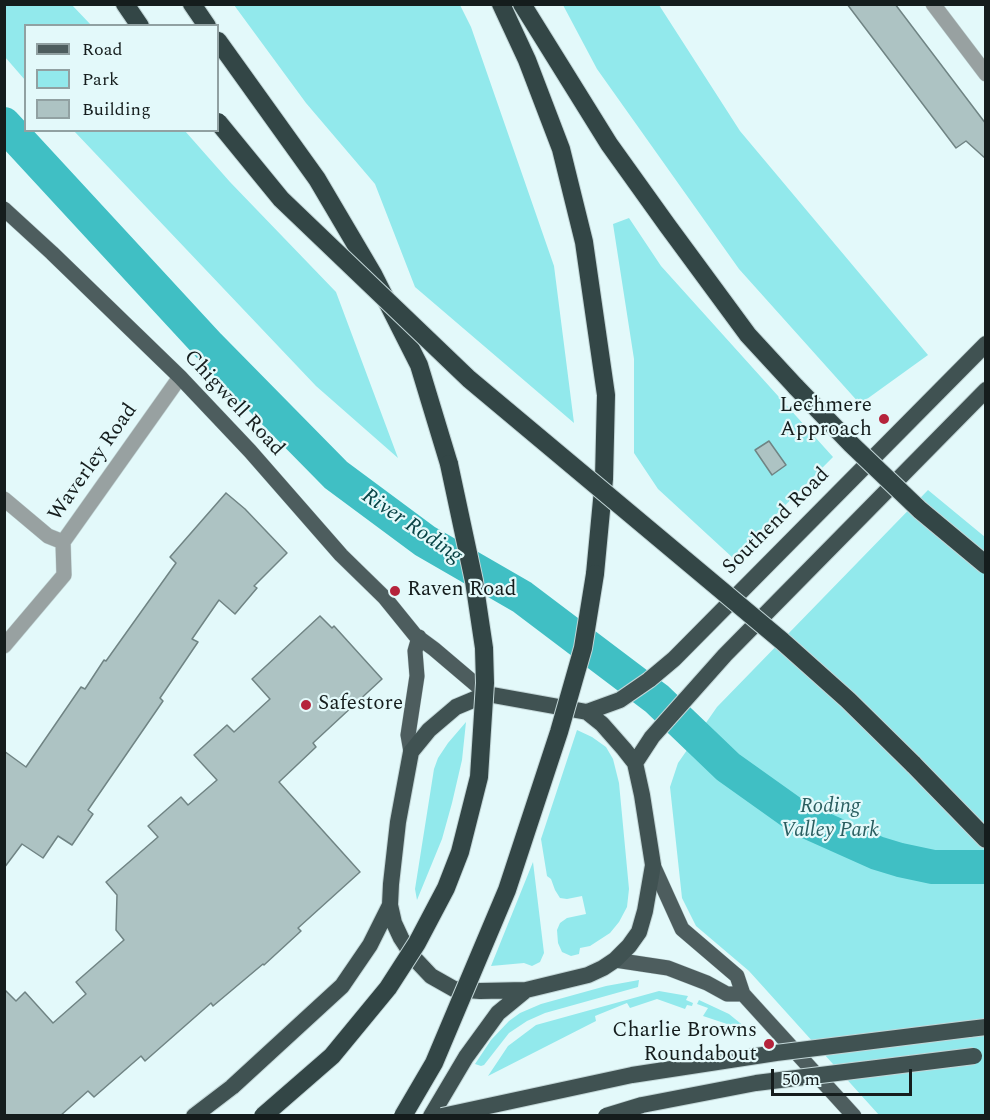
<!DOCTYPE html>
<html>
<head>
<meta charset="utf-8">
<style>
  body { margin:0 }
  #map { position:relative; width:990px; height:1120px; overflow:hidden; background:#e3f9fa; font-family:Spectral,serif }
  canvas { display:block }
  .frame { position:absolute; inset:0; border:6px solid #151d1d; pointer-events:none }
  .legend { position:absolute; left:24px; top:24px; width:195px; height:108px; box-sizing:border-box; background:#e3f9fa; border:2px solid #91a1a2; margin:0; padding:8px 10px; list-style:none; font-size:18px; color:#151d1d }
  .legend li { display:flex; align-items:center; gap:12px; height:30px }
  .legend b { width:30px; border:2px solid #91a1a2 }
  .scale { position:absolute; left:771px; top:1069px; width:141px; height:27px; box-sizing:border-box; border:3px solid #151d1d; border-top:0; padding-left:8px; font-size:18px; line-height:21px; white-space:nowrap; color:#151d1d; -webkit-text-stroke:4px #e3f9fa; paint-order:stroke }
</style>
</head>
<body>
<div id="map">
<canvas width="990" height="1120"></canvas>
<div class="frame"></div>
<ul class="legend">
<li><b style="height:8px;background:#4d5d5e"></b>Road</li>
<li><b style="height:16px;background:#92e9ec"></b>Park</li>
<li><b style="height:16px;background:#adc3c3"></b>Building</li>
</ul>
<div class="scale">50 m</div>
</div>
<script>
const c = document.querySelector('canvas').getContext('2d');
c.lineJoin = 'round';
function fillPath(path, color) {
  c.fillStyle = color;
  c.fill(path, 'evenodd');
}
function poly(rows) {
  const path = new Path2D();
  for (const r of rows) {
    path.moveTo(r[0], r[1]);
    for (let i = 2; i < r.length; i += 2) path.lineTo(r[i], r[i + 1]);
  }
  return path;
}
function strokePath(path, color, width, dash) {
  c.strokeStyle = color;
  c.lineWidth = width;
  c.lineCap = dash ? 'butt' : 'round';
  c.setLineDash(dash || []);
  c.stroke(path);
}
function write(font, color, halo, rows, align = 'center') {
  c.font = font + ' Spectral,serif';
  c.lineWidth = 4.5;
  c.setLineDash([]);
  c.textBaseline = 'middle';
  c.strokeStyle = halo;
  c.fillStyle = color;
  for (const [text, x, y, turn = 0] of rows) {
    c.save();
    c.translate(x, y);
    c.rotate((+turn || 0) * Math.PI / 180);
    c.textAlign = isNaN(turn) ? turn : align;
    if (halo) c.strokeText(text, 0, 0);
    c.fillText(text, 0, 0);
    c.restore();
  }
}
const green = poly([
  [5,4,72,5,91,25,26,26,25,80,5,57],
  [234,5,460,5,471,27,554,266,574,423,415,287,375,184,306,103],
  [563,5,659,5,740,131,928,355,860,404,739,269,597,69],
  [74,131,185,131,230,182,336,292,398,458,316,386],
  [629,218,661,266,833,457,733,558,658,489,634,453,634,359,613,224],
  [928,490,985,537,985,1115,879,1115,749,971,696,926,682,898,670,787,678,763,717,707],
  [466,722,462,760,452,803,442,839,417,900,415,889,434,769,438,758,448,743],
  [577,730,592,737,606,747,613,759,619,783,629,889,627,907,619,922,610,933,590,946,580,948,579,954,571,956,562,952,558,943,557,930,560,923,567,918,586,914,582,896,567,899,560,898,555,890,551,879,547,876,541,839],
  [533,862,544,953,540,962,532,966,524,963,491,966],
  [639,980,638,987,545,1013,527,1021,509,1033,484,1065,481,1066,475,1064,491,1040,509,1021,520,1013,541,1004,606,986],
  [659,991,688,996,686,1000,693,1003,692,1006,687,1005,685,1009,657,999,630,1008,627,1003,595,1016,596,1021,488,1076,508,1046,536,1025],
  [699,1000,729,1014,751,1032,703,1016,708,1008,697,1004]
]);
const river = poly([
  [4,124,209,346,336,475,425,541,522,597,657,699,728,767,801,819,877,853,900,860,933,867,986,867]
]);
const building = poly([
  [847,4,895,4,986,124,986,159,966,141,956,148,847,4],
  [769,441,786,465,772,475,755,450,769,441],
  [226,493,245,509,287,553,254,586,257,588,235,614,219,600,192,639,198,642,160,698,163,701,88,810,93,814,72,845,58,836,43,858,22,844,4,868,4,751,26,767,81,687,85,689,104,660,106,661,176,563,170,557,226,493],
  [320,616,332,628,334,626,382,679,313,743,316,747,279,782,360,872,298,928,301,931,264,965,263,964,213,1006,211,1003,145,1061,141,1056,94,1097,88,1091,60,1116,4,1116,4,989,16,1001,25,992,53,1023,86,994,76,982,124,940,116,930,117,895,106,882,158,837,148,826,181,797,188,805,217,780,194,755,227,725,234,732,270,699,252,679,320,616]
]);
const minor = poly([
  [933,4,986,74],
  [4,499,48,536,63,542,180,377],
  [4,646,64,575,63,542]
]);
const primary = poly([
  [4,209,52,253,180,377,250,451,341,555,385,598,415,635,434,649,487,694],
  [411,752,408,735,417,676,415,651,419,637],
  [653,865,682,929,737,976,743,994,854,1116],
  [615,960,668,968,707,983,727,994,743,994]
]);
const trunk = poly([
  [487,694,587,712,602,724,624,749,635,763,642,795,653,865,645,911,639,932,629,946,615,960,603,968,588,975,526,990,480,991,454,989,431,976,414,958,401,938,394,923,390,905,391,884,398,822,411,752,429,730,456,707,487,694],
  [587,712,620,700,649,680,674,659,986,344],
  [635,763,652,737,725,655,986,390],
  [969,1029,986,1027],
  [194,1116,232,1087,342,986,370,945,390,905],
  [431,1116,466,1057,498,1013,526,990]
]);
const motorway = poly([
  [125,4,140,26],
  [192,4,207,26],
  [501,4,527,60,561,149,584,242,606,395,604,479,595,574],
  [522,4,609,144,667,225,748,335,796,387],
  [218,41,317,179,373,274,419,365,449,464],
  [913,764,986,839]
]);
const trunkBridge = poly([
  [442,1116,632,1075,776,1053,969,1029],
  [606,1116,642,1105,756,1083,974,1056]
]);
const motorwayBridge = poly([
  [218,122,281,199,469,379,782,641,848,700,913,764],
  [796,387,851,444,920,510,986,565],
  [263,1116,332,1056,388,988,417,943,446,888,460,852,479,777,485,683,484,648,474,581,449,464],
  [403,1116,434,1063,507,890,559,732,583,648,595,574]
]);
const markers = [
  [884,419,6,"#b5233b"],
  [395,591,6,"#b5233b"],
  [306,705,6,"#b5233b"],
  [769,1044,6,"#b5233b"]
];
const streetNames = [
  ["Chigwell Road",233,404,47],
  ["Waverley Road",94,463,-55],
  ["Southend Road",777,522,-45]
];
const poiNames = [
  ["Lechmere",872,407],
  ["Approach",872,431],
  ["Raven Road",407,591,"left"],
  ["Safestore",318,705,"left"],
  ["Charlie Browns",757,1032],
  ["Roundabout",757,1056]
];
const parkNames = [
  ["Roding",830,808],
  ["Valley Park",830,832]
];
const waterNames = [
  ["River Roding",411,527,34]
];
fillPath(green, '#92e9ec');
strokePath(river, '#40bfc4', 34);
fillPath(building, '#adc3c3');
strokePath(building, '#708484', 1.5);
strokePath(minor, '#c2d6d7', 16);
strokePath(primary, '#c2d6d7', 16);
strokePath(trunk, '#c2d6d7', 18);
strokePath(motorway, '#c2d6d7', 20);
strokePath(minor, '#98a1a1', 15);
strokePath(primary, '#4d5d5e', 15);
strokePath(trunk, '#405252', 16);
strokePath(motorway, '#334646', 18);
strokePath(trunkBridge, '#c2d6d7', 18, []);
strokePath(motorwayBridge, '#c2d6d7', 20, []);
strokePath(trunkBridge, '#405252', 16);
strokePath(motorwayBridge, '#334646', 18);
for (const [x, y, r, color] of markers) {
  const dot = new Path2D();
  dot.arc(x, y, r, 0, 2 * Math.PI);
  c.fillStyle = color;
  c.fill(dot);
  strokePath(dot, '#e3f9fa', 2);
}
write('21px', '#151d1d', '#e3f9fa', streetNames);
write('21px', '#151d1d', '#e3f9fa', poiNames, 'right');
write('italic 21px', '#2a5e60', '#e3f9fa', parkNames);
write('italic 22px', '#084345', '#e3f9fa', waterNames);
</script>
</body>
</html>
